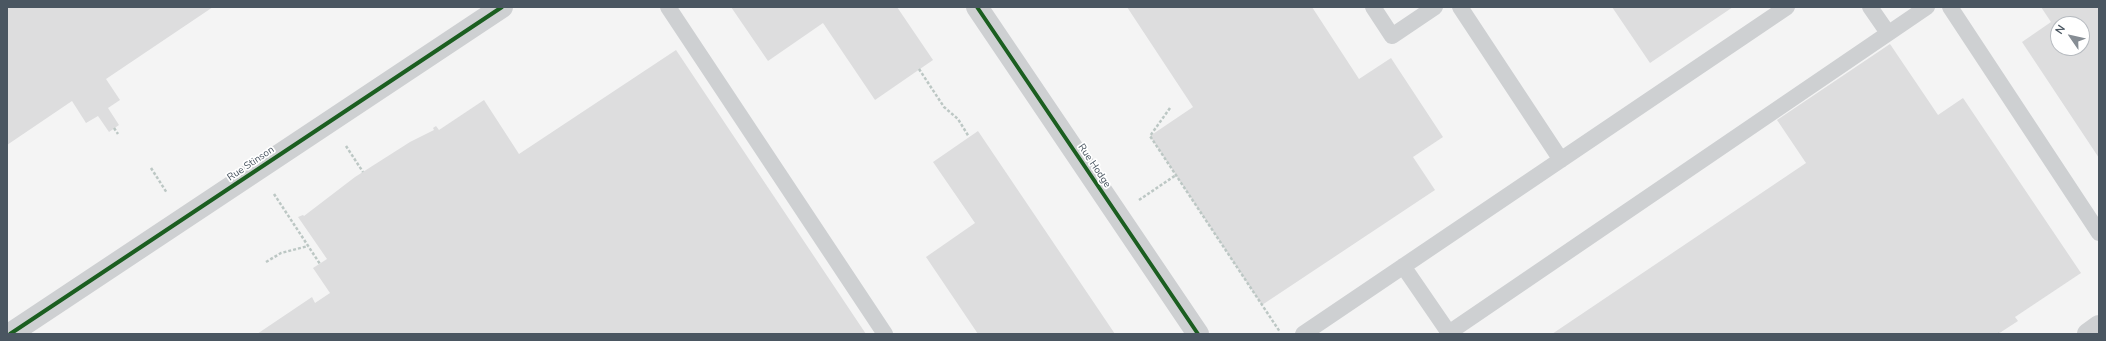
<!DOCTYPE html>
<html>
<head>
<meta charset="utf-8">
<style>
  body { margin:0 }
  #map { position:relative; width:2106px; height:341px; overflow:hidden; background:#f4f4f4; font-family:"Nunito Sans",sans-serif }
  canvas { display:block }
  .frame { position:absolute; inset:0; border:8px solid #4a5661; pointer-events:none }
  .north { position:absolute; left:2050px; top:16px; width:40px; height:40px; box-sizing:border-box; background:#fff; border:1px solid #b7bbc0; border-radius:50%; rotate:304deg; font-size:11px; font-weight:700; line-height:16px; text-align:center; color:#4a5661 }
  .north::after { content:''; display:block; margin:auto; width:14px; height:18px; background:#868d94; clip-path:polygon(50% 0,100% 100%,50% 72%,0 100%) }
</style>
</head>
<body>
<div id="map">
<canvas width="2106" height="341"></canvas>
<div class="frame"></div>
<div class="north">N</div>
</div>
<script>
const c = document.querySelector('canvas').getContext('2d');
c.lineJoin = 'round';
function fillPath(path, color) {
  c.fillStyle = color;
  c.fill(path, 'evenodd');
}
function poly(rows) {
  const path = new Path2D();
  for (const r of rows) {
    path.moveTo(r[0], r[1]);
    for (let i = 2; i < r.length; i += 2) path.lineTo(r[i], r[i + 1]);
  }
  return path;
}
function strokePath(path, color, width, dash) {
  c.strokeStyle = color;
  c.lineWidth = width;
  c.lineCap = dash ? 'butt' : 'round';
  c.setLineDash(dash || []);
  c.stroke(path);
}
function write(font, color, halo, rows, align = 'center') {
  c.font = font + ' "Nunito Sans",sans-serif';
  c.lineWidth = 3.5;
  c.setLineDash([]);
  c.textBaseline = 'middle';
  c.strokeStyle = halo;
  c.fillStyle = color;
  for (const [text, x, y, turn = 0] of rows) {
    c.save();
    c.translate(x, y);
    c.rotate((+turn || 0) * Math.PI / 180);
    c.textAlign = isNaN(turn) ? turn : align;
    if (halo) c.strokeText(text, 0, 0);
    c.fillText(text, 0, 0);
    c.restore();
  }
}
const building = poly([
  [7,7,213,7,106,79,120,100,108,108,119,125,109,132,98,116,86,123,72,101,7,145],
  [731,7,897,7,933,60,875,100,823,23,768,61],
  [1127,7,1312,7,1359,79,1391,58,1443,137,1413,157,1435,190,1262,305,1150,136,1193,107],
  [1612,7,1733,7,1650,63],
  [2041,7,2099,7,2099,158,2022,42,2051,22],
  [2058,24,2082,24,2082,48,2058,48],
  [1890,44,1938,115,1963,98,2081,273,2015,317,2018,321,1998,334,1552,334,1806,163,1777,120],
  [676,50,866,334,257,334,312,297,315,303,330,293,313,268,327,259,298,217,303,215,304,216,355,177,410,142,434,130,433,128,436,126,439,130,484,100,519,154],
  [978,131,1115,334,978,334,926,257,975,223,933,162]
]);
const path = poly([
  [919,69,944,107,958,119,969,137],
  [1170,108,1150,136,1280,332],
  [114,128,118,134],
  [346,146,363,172],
  [151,168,167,193],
  [274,194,320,264],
  [1139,200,1176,175],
  [266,262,281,253,308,246],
  [1998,334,1999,334]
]);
const service = poly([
  [668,7,885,334],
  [1373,7,1392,36,1435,7],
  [1460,7,1561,160],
  [1870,7,1888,33],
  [1950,7,2099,233],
  [1403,266,1449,333],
  [1303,334,1787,7],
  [1447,334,1927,7]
]);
const minor = poly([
  [977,7,1198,334],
  [10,334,502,7],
  [2088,334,2099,326]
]);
const cycleway = poly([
  [977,7,1198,334],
  [10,334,502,7]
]);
const streetNames = [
  ["Rue Stinson",251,164,-34],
  ["Rue Hodge",1094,166,56]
];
fillPath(building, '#ddddde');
strokePath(path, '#bcc7c4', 2.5, [3, 2]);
strokePath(service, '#ced0d2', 16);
strokePath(minor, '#ced0d2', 22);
strokePath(cycleway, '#1b5e20', 4);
write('10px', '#4a5661', '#fff', streetNames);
</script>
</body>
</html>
